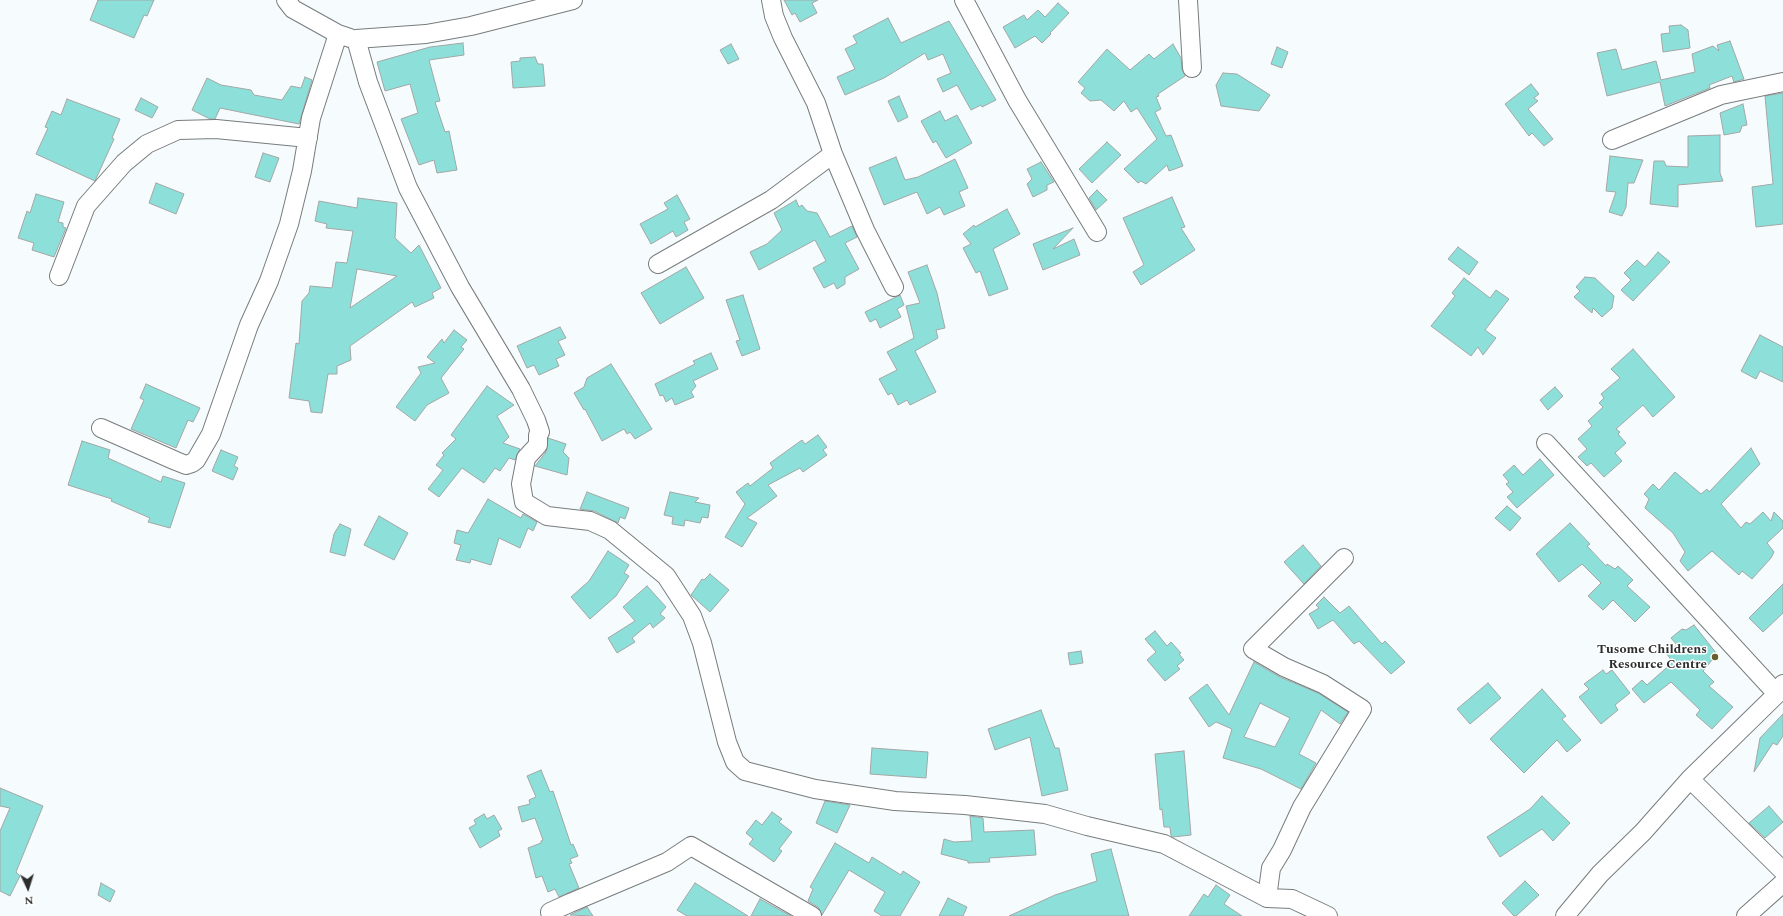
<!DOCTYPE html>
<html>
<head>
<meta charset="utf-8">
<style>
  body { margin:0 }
  #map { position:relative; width:1783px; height:916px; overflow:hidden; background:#f6fcfd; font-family:Spectral,serif }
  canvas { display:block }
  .north { position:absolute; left:8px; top:868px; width:40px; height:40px; -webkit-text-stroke:3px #fff; paint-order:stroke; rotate:176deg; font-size:11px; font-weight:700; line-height:16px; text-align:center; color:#2c2e2e }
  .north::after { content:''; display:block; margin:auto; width:14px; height:18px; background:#2c2e2e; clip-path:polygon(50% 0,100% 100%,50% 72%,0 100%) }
</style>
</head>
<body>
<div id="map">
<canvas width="1783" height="916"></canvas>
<div class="north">N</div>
</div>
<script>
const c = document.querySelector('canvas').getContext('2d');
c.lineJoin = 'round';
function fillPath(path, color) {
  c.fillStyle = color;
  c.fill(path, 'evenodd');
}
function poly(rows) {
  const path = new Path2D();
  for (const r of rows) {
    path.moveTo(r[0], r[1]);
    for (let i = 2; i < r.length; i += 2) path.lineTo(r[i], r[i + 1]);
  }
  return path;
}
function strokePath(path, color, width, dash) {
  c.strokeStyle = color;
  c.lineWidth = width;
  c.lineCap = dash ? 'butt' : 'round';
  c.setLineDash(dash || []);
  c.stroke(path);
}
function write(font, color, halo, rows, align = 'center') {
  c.font = font + ' Spectral,serif';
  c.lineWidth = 3;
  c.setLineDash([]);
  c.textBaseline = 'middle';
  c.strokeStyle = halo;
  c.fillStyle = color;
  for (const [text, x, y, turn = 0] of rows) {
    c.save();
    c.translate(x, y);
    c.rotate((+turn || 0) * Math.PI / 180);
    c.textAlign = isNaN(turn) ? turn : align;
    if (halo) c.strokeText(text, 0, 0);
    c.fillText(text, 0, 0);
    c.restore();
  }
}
const building = poly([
  [98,0,154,0,147,16,144,15,134,38,90,20,98,0],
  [784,0,818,0,812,3,817,13,800,22,795,13,792,15,784,0],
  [1058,3,1069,13,1050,33,1051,34,1042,43,1035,36,1015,48,1003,27,1024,15,1027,20,1038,10,1045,17,1058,3],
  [888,18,901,43,949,21,996,100,982,107,981,105,971,110,957,85,943,92,937,79,951,73,943,54,928,60,925,53,884,78,845,95,837,77,855,69,845,49,857,43,853,36,888,18],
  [1681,25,1688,30,1690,48,1663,52,1661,34,1670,33,1669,26,1681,25],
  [1730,41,1744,79,1734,82,1732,76,1709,85,1710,88,1665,106,1660,82,1607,96,1597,53,1616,49,1622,70,1656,61,1661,80,1695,72,1692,54,1713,46,1719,51,1717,45,1730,41],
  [463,43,464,55,429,60,440,101,435,102,445,132,449,131,457,170,437,173,434,160,419,165,401,119,418,113,410,84,385,91,377,62,430,47,463,43],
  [731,44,739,59,728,64,720,50,731,44],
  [1173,44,1181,58,1182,69,1185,76,1158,94,1159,96,1156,97,1161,109,1155,112,1166,136,1171,135,1183,166,1169,171,1167,165,1146,184,1141,181,1138,183,1124,169,1157,139,1137,108,1131,112,1124,101,1114,111,1101,100,1090,101,1081,93,1085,88,1078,82,1107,49,1130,70,1149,54,1154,59,1173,44],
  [1277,47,1288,52,1282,68,1271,64,1277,47],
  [535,57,538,64,543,64,545,86,513,88,511,62,520,61,520,58,535,57],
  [1223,73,1237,74,1270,95,1259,111,1221,106,1216,85,1223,73],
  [305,77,312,80,299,124,220,108,215,119,210,119,192,110,207,78,221,85,251,90,254,95,282,100,291,86,301,88,305,77],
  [1531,84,1539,94,1534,98,1538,101,1528,109,1553,139,1544,146,1532,133,1529,136,1505,104,1531,84],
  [1783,93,1783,224,1756,227,1752,187,1773,184,1765,96,1783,93],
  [899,96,908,117,898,122,888,101,899,96],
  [141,98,158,107,152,118,135,110,141,98],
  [67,99,120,119,112,138,114,139,95,181,36,154,48,128,45,127,52,111,61,115,67,99],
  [1743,104,1747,125,1742,126,1740,132,1724,135,1720,113,1743,104],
  [940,111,945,121,957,115,972,143,946,158,936,141,933,143,921,121,940,111],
  [1720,135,1720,173,1723,181,1678,185,1678,207,1650,204,1654,161,1664,161,1666,166,1688,167,1688,136,1720,135],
  [1107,142,1121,155,1092,183,1079,169,1107,142],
  [263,153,279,158,270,182,255,177,263,153],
  [1610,156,1643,160,1634,183,1628,183,1626,207,1622,216,1609,212,1616,192,1606,191,1610,156],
  [896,157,905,180,918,177,955,159,968,188,959,192,965,206,944,215,940,207,927,214,917,192,884,205,869,168,896,157],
  [1041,162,1054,182,1047,185,1047,190,1033,197,1027,184,1032,179,1027,169,1041,162],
  [156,183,184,194,176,214,149,203,156,183],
  [1097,190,1107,200,1096,210,1089,198,1097,190],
  [36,194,64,202,58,222,63,223,63,227,66,228,54,257,32,250,34,243,18,238,27,211,30,213,36,194],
  [677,195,690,219,684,222,688,230,676,237,673,231,651,244,640,224,668,209,664,203,677,195],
  [1172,197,1185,227,1181,228,1195,250,1141,285,1133,272,1144,265,1123,218,1172,197],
  [358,198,397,203,395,238,411,253,419,245,441,288,432,293,434,298,415,307,412,302,350,346,351,360,337,366,337,374,328,374,322,413,311,412,309,401,289,398,296,343,299,344,302,301,309,293,310,286,332,288,336,262,347,263,353,231,326,228,327,224,315,221,319,201,357,208,358,198],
  [357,269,397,276,350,308,357,269],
  [796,200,799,207,802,205,807,211,817,213,830,237,852,226,857,237,845,243,859,269,845,277,845,284,837,289,834,283,824,288,813,268,826,261,815,240,759,270,750,252,767,244,782,230,774,213,796,200],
  [1007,209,1020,234,993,249,1008,289,989,296,980,271,976,273,963,248,971,244,963,234,974,225,975,227,1007,209],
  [1073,228,1053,249,1074,239,1080,255,1043,270,1033,244,1073,228],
  [1458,247,1478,262,1469,275,1448,259,1458,247],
  [1658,252,1670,262,1633,301,1621,290,1631,280,1624,273,1637,260,1645,267,1658,252],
  [927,265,937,293,945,328,936,330,938,338,915,351,936,392,910,405,907,400,898,405,892,393,888,395,879,379,897,370,887,352,914,338,906,306,920,303,908,272,927,265],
  [686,267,704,298,660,324,641,293,686,267],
  [1585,277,1595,278,1614,296,1612,308,1602,317,1593,308,1592,313,1574,297,1580,291,1576,287,1585,277],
  [1464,278,1490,298,1496,290,1509,299,1485,330,1496,338,1483,355,1478,347,1471,356,1431,326,1455,296,1452,293,1464,278],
  [743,295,760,349,742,356,736,341,740,340,726,300,743,295],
  [900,295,904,305,897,309,901,317,880,328,876,319,870,322,865,312,900,295],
  [560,327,566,338,558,341,565,355,556,359,559,366,539,375,534,365,527,368,517,346,560,327],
  [454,330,467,340,461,347,464,349,441,378,449,393,427,405,415,421,396,407,421,373,418,367,435,363,427,357,442,339,444,343,454,330],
  [1760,335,1783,347,1783,382,1760,371,1756,379,1741,371,1760,335],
  [1633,349,1675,397,1653,417,1643,405,1616,429,1620,432,1618,434,1626,443,1615,453,1622,461,1604,477,1591,463,1587,466,1578,457,1587,449,1578,439,1592,426,1588,421,1603,407,1599,403,1604,398,1601,394,1620,378,1611,369,1633,349],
  [711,353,718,369,693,381,696,386,691,392,694,397,675,405,672,398,666,402,663,395,660,396,655,384,695,364,693,361,711,353],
  [611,364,652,429,635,439,630,432,627,434,624,429,602,441,585,409,584,410,574,393,584,387,587,378,611,364],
  [146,384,200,408,193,422,188,420,176,448,131,429,144,400,140,398,146,384],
  [487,386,514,405,497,416,509,437,503,443,520,449,515,460,509,458,500,471,495,468,484,483,462,468,439,497,428,489,443,470,436,465,444,455,442,453,456,439,451,435,487,386],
  [1555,387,1563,396,1548,410,1540,400,1555,387],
  [818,435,827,447,823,450,827,455,803,472,800,468,768,485,777,496,747,518,757,523,742,547,725,537,745,504,736,492,748,483,750,486,773,468,770,463,802,440,805,444,818,435],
  [548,438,566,444,563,452,569,458,567,475,535,466,546,452,548,438],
  [82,441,110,450,108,458,161,482,163,476,185,483,170,528,148,522,150,518,111,501,112,499,68,485,82,441],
  [1751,448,1760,464,1721,504,1741,528,1746,522,1750,524,1763,512,1771,521,1774,512,1783,521,1783,528,1767,543,1774,552,1771,558,1752,579,1742,571,1739,575,1712,551,1688,571,1680,561,1685,552,1673,533,1645,508,1649,499,1644,494,1653,484,1659,490,1675,472,1701,494,1707,489,1709,492,1751,448],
  [221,450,238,457,234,466,238,468,233,480,212,471,221,450],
  [1540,459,1554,475,1517,508,1507,497,1513,492,1506,484,1509,482,1503,475,1514,465,1523,475,1540,459],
  [587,492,629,508,625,519,620,517,618,523,594,511,580,509,587,492],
  [670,492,699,498,695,502,710,505,708,518,702,517,700,523,685,520,684,526,672,524,673,517,664,515,670,492],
  [488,499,521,518,523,514,537,522,533,531,528,528,520,548,499,538,491,565,471,559,470,563,456,560,461,545,454,543,457,530,468,533,488,499],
  [1507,506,1521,518,1510,531,1495,518,1507,506],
  [379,516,408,533,394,560,364,545,379,516],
  [1570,523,1590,544,1587,546,1606,566,1607,564,1615,569,1618,566,1633,580,1627,586,1650,607,1635,622,1613,600,1603,610,1588,596,1601,583,1582,564,1559,582,1536,554,1570,523],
  [340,524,351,529,345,556,330,552,334,534,340,524],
  [1303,545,1321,566,1304,584,1284,562,1303,545],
  [608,551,629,565,624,573,629,576,616,596,590,619,571,597,589,581,608,551],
  [710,574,729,590,710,612,691,595,702,579,704,580,710,574],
  [1783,584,1783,613,1763,632,1749,618,1783,584],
  [647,586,666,607,660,614,665,618,653,628,650,623,632,638,635,642,617,653,608,638,635,621,623,607,647,586],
  [1324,597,1340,613,1349,606,1382,644,1385,641,1405,662,1391,674,1359,641,1354,644,1333,620,1318,629,1309,614,1319,608,1316,605,1324,597],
  [1694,625,1717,654,1703,671,1714,682,1709,686,1733,707,1712,729,1696,715,1700,710,1671,682,1644,703,1632,689,1642,680,1647,685,1673,662,1666,653,1677,645,1671,638,1682,629,1686,630,1694,625],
  [1155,631,1167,646,1171,642,1181,653,1179,654,1184,660,1177,666,1180,669,1165,681,1147,660,1156,652,1145,639,1155,631],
  [1081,651,1083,663,1070,665,1068,653,1081,651],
  [1254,662,1280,677,1318,693,1348,712,1340,724,1321,710,1299,754,1316,763,1301,789,1261,769,1223,758,1232,729,1216,722,1209,727,1189,698,1207,684,1229,715,1254,662],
  [1260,703,1290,718,1275,747,1244,737,1260,703],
  [1603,670,1606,674,1612,670,1630,693,1615,705,1618,710,1601,724,1579,697,1589,689,1584,684,1603,670],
  [1488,683,1501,698,1470,724,1457,709,1488,683],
  [1542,689,1566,716,1562,719,1581,740,1567,752,1557,740,1524,773,1490,739,1542,689],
  [1041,710,1055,748,1059,748,1068,790,1042,796,1030,737,995,750,988,729,1041,710],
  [1783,714,1783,736,1777,745,1773,743,1754,772,1760,738,1783,714],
  [872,748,928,752,926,778,870,774,872,748],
  [1184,751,1191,835,1173,837,1171,836,1170,827,1164,827,1162,809,1160,810,1155,754,1184,751],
  [541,770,550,792,553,791,571,845,573,844,578,856,570,859,572,863,569,864,579,888,559,897,555,889,548,892,542,876,536,878,528,848,541,843,541,841,543,840,535,818,522,822,518,807,530,804,529,800,536,797,527,776,541,770],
  [0,788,43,806,16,872,20,876,10,896,0,891,0,831,10,808,0,806,0,788],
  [1542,796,1570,823,1553,841,1542,829,1500,857,1487,837,1530,809,1542,796],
  [825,801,850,805,837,833,816,823,825,801],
  [1769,806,1783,822,1765,838,1749,823,1769,806],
  [772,812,782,819,779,822,792,832,779,849,782,851,774,862,749,844,753,839,746,833,756,820,762,825,772,812],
  [484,814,487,819,494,815,502,829,498,831,500,836,480,848,469,828,476,824,474,820,484,814],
  [970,816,983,818,984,832,1034,830,1036,855,989,858,990,862,968,863,968,861,941,854,944,839,954,842,972,841,970,816],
  [835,843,869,863,872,857,901,875,903,871,920,882,900,916,882,916,874,911,885,892,849,870,822,915,818,907,808,901,813,889,810,887,835,843],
  [1111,849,1129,916,1009,916,1055,895,1097,881,1091,854,1111,849],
  [1525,881,1539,895,1516,916,1514,916,1502,903,1525,881],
  [101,883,115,891,110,902,98,895,101,883],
  [695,883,748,916,687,916,677,910,695,883],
  [1216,885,1230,895,1224,904,1242,916,1189,916,1204,894,1208,897,1216,885],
  [948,898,967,907,963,916,939,916,948,898],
  [760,899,791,916,751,916,760,899],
  [587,907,593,916,570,915,574,913,587,907]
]);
const minor = poly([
  [286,0,293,9,338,34,350,38],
  [573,0,471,26,426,34,356,39,368,82,408,188,460,287,521,389,536,420,540,432,538,435,538,445,526,458,521,484,524,502,547,516,590,521,610,530,666,576,692,616,702,643,727,742,735,762,745,771,815,789,895,801,965,805,1045,814,1087,826,1164,844,1267,898,1292,899,1328,916],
  [964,0,1017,100,1097,232],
  [1188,0,1192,68],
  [1612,140,1721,95,1783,82],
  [833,154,865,230,894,287],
  [658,264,771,200,833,154,816,103,783,38,774,16,771,0],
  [59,276,86,206,124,163,147,144,178,130,216,129,308,138],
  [101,428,176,461,186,465,192,463,196,460,211,434,249,325,269,281,289,224,302,171,311,118,338,34],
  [1546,443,1777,694],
  [1690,779,1783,871],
  [1267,898,1271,868,1282,850,1302,807,1362,709,1323,684,1284,667,1253,649,1344,558],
  [551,916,550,912,570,903,667,862,691,846,812,916],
  [1565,916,1600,874,1643,832,1690,779,1777,694,1783,684],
  [1746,916,1783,883]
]);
const markers = [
  [1715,657,4,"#685e2b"]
];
const poiNames = [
  ["Tusome Childrens",1707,650],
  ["Resource Centre",1707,665]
];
fillPath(building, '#8de0d9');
strokePath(building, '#a2a7a6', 1);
strokePath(minor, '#787c7d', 20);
strokePath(minor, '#fff', 18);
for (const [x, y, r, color] of markers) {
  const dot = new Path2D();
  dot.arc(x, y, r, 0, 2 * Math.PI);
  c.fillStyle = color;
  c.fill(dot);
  strokePath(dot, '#fff', 1.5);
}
write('bold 13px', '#2c2e2e', '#fff', poiNames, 'right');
</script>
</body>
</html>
